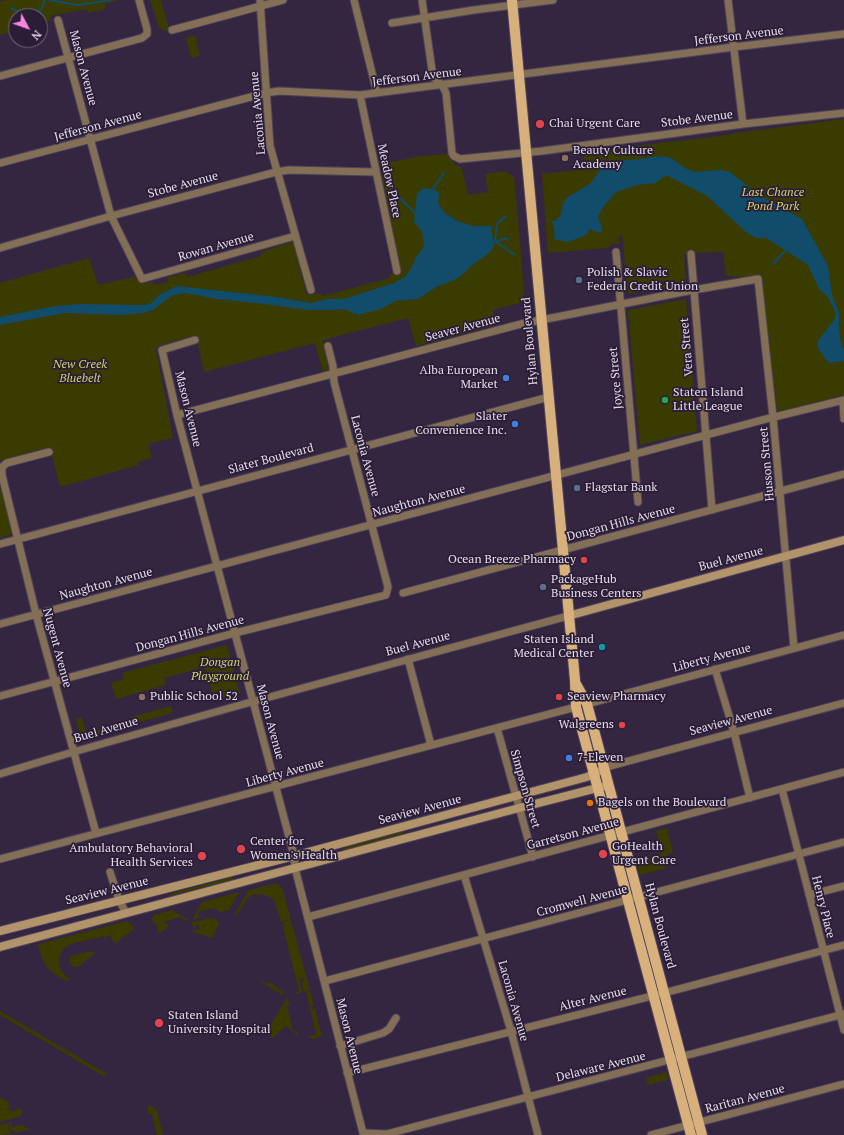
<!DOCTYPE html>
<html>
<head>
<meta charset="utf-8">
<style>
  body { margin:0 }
  #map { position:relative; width:844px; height:1135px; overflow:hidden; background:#342640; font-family:"PT Serif",serif }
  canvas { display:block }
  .north { position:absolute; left:8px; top:8px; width:40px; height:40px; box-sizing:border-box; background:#2a1d35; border:1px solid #74697e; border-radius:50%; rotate:131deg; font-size:11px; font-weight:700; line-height:16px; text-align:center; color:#e4dbec }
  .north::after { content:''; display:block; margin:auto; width:14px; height:18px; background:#fd86e1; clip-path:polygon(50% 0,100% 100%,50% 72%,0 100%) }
</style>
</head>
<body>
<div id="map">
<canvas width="844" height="1135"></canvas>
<div class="north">N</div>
</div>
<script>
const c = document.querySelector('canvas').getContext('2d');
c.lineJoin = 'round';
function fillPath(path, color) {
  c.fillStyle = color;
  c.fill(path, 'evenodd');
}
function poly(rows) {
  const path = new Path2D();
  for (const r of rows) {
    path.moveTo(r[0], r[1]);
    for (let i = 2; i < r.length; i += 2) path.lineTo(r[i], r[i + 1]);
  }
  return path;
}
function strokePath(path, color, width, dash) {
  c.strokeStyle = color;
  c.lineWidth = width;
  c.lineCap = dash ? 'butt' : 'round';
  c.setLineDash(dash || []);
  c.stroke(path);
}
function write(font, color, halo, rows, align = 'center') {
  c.font = font + ' "PT Serif",serif';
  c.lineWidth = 3.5;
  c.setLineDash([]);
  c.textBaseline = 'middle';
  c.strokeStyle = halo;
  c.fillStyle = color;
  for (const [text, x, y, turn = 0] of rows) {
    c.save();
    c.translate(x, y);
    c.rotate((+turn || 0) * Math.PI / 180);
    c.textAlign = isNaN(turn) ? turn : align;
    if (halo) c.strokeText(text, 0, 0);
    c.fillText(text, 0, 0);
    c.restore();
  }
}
const green = poly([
  [6,0,119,0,105,4,106,9,88,13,87,9,50,16,51,20,40,24,40,16,16,16,16,30,0,35,0,2],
  [150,0,161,0,169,29,164,31,159,27],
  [195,35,200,56,191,58,186,38],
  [844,119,844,395,783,412,780,412,777,410,761,275,744,277,726,276,723,252,688,253,684,254,686,284,628,294,622,234,618,237,620,244,616,244,614,242,608,248,548,253,542,174,585,169,583,152,711,137,751,131],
  [448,154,455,165,460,166,461,169,462,169,468,195,488,192,485,174,505,171,514,177,522,263,524,302,493,310,496,325,416,346,408,318,330,338,323,341,331,368,323,372,315,343,204,372,196,335,157,346,156,349,173,438,148,444,152,458,138,462,139,465,60,487,50,447,5,459,0,461,0,283,89,258,98,285,133,277,141,281,143,284,153,282,155,285,168,282,168,277,185,273,187,277,261,256,261,252,292,242,295,247,306,292,309,295,322,293,322,296,390,278,389,274,399,272,400,268,380,166,382,164,421,156],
  [686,299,697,431,640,445,628,310],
  [0,482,12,532,10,535,0,538],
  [227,645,240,694,215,701,205,667,164,678,166,685,116,699,111,683,124,679,122,673],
  [171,706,173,713,122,727,122,725,132,722,131,717],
  [82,717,86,733,110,726,111,730,81,739,76,719],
  [667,828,673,853,668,854,668,857,664,859,666,868,640,875,636,860,662,853,656,831],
  [402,831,403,834,393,839,343,852,342,849,354,844],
  [232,877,233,880,165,897,175,892],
  [273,884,277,884,282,888,291,919,281,922,275,902,270,897,262,894,253,895,248,898,236,916,234,915,249,890],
  [239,892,229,910,220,912,214,908,198,912,198,914,201,917,192,920,202,902],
  [172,910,189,920,187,921,180,917,164,922,169,926,162,932,157,932,158,928,151,918,154,917,153,915],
  [211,918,216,919,219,923,212,938,193,932,193,930,196,929,196,930,200,929,199,925,195,926,195,928,193,928,192,922],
  [291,920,310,990,304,992,301,982,305,981,303,978,299,980,302,992,297,994,296,992,299,991,282,923],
  [127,921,135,928,115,944,109,935,106,936,107,940,105,940,104,936,71,944,64,948,59,957,59,966,63,974,71,980,66,981,53,973,46,966,42,958,38,946,39,944],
  [92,951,94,953,93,955,78,967,73,967,70,964,69,960,71,956],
  [262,981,267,984,269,982,286,994,287,996,290,1005,287,1006,293,1031,297,1032,298,1036,286,1026,273,1038,266,1033,287,998,287,996,283,993,282,995,261,982],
  [310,991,314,1006,311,1007,312,1009,315,1009,322,1036,314,1039,307,1037,316,1034,306,992],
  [0,1011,107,1074,105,1077,0,1015],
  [667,1072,668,1080,648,1085,646,1078],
  [0,1097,10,1103,8,1109,14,1112,17,1108,22,1110,21,1116,0,1122],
  [149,1105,157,1110,163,1135,157,1135,152,1114,149,1114,147,1108],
  [67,1120,11,1134,0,1135,0,1125,8,1123,10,1133,15,1132,14,1130,11,1131,9,1122,11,1122,12,1127,21,1125,30,1129]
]);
const water = poly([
  [659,156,671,158,685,168,695,172,721,170,730,172,757,194,802,219,828,266,832,295,839,313,839,330,842,348,844,348,844,361,831,363,826,360,818,348,818,341,834,320,836,314,828,297,819,289,808,265,766,238,756,238,746,232,707,196,668,176,663,177,656,183,637,185,616,192,604,206,598,216,602,228,602,231,600,233,589,229,588,233,584,236,568,242,553,239,555,236,554,226,551,221,555,221,561,215,562,207,566,198,590,184,603,166,609,162,617,161,640,159],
  [423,188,436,190,439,194,438,203,444,212,457,221,473,226,491,226,494,247,488,254,471,266,461,276,452,281,438,286,418,299,395,301,381,309,358,315,344,309,334,310,308,310,264,304,217,299,185,293,171,296,153,310,143,313,121,315,65,313,0,325,0,317,56,306,81,304,141,305,150,304,159,295,177,286,277,297,310,303,328,299,344,299,394,283,405,277,412,267,416,257,424,247,422,231,414,222,417,194]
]);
const stream = poly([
  [49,0,78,5,111,0],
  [11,8,22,14,28,15,41,10,45,0],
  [392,187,397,195,416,214],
  [432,190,444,173],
  [506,217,503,218,497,224,495,241,515,255],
  [491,243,508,238],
  [773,264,785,251]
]);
const street = poly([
  [260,0,270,146,311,290],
  [354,0,377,93],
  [422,0,433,77,442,85,446,93,452,153,454,156,460,159,542,151,743,124,844,113],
  [728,0,743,124],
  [58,20,111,216,142,279,295,236],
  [392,23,474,10,553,0],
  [172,30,283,0],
  [0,76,142,38,147,34,147,29,139,0],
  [360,95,397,271],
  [0,163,266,93,279,91,360,95,734,47,844,34],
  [0,248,111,216,276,172,289,170,375,172],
  [616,252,638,502],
  [691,254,712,510],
  [195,340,162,350,177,415,292,848,294,856,295,868,363,1133,387,1134,844,1014],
  [843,400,844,419],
  [177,415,521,324,693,290,758,279,773,417,794,648],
  [49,452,7,463,2,467,2,475,36,614,96,833],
  [0,544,549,397],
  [403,593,844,474],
  [0,624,766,419,844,400],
  [408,659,431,745],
  [715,669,734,732,750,798],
  [0,696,235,633,386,595,388,587,334,382,333,366,328,346],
  [587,704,844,635],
  [497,728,533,857],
  [604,769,610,766,844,703],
  [0,774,73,752,244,704,568,616],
  [782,789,844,1030],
  [0,859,576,707],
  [110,872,119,900,126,913],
  [464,875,511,1031,538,1135],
  [809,895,844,886],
  [308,917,844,772],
  [325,981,844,842],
  [340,1046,383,1033,389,1029,396,1018],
  [347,1073,664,993,844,945],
  [651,1135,844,1084]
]);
const secondary = poly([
  [568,616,844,540],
  [0,931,294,856,516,796,587,777,604,769],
  [0,947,519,808,609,785]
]);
const primary = poly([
  [512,0,575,680,576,707,691,1135],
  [576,684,587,704,591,719,702,1135]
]);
const markers = [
  [540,124,5,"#e0444e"],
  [565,158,4,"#8d6e63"],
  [579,280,4,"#5c6f8a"],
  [506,378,4,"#3f7fe0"],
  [665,400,4,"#2e9e5b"],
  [515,424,4,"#3f7fe0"],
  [577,488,4,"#5c6f8a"],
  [584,560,4,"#e0444e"],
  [543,587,4,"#5c6f8a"],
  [602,647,4,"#0f9aa8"],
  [142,697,4,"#8d6e63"],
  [559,697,4,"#e0444e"],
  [622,725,4,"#e0444e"],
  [569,758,4,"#3f7fe0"],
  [590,803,4,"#e8710a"],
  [241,849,5,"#e0444e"],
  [603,854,5,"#e0444e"],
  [202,856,5,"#e0444e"],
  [159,1023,5,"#e0444e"]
];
const streetNames = [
  ["Jefferson Avenue",739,36,-7],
  ["Mason Avenue",83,68,75],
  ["Jefferson Avenue",417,77,-7],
  ["Laconia Avenue",258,113,-95],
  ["Stobe Avenue",697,119,-7],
  ["Jefferson Avenue",98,126,-15],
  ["Meadow Place",389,181,78],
  ["Stobe Avenue",183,185,-15],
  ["Rowan Avenue",216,247,-16],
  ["Seaver Avenue",463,328,-15],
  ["Hylan Boulevard",530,341,-95],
  ["Vera Street",687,347,-95],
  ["Joyce Street",616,378,-95],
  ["Mason Avenue",188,409,76],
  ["Laconia Avenue",365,456,75],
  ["Slater Boulevard",271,459,-15],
  ["Husson Street",767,464,-95],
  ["Naughton Avenue",419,501,-15],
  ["Dongan Hills Avenue",621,523,-15],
  ["Buel Avenue",731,559,-15],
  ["Naughton Avenue",106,584,-15],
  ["Dongan Hills Avenue",190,634,-15],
  ["Buel Avenue",418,644,-15],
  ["Nugent Avenue",57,648,75],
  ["Liberty Avenue",712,658,-15],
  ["Seaview Avenue",731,721,-15],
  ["Mason Avenue",270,722,75],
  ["Buel Avenue",106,730,-16],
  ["Liberty Avenue",285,773,-15],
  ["Simpson Street",525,789,74],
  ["Seaview Avenue",420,810,-15],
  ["Garretson Avenue",573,834,-15],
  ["Seaview Avenue",107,891,-14],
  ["Cromwell Avenue",582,901,-15],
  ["Henry Place",823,907,76],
  ["Hylan Boulevard",660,926,75],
  ["Alter Avenue",593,999,-14],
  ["Laconia Avenue",513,1001,74],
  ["Mason Avenue",349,1036,76],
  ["Delaware Avenue",601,1067,-14],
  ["Raritan Avenue",745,1099,-15]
];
const poiNames = [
  ["Chai Urgent Care",549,124],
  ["Beauty Culture",573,151],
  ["Academy",573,165],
  ["Polish & Slavic",587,273],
  ["Federal Credit Union",587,287],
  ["Alba European",498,371,"right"],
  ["Market",498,385,"right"],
  ["Staten Island",673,393],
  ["Little League",673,407],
  ["Slater",507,417,"right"],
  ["Convenience Inc.",507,431,"right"],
  ["Flagstar Bank",585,488],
  ["Ocean Breeze Pharmacy",576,560,"right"],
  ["PackageHub",551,580],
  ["Business Centers",551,594],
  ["Staten Island",594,640,"right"],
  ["Medical Center",594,654,"right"],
  ["Public School 52",150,697],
  ["Seaview Pharmacy",567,697],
  ["Walgreens",614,725,"right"],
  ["7-Eleven",577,758],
  ["Bagels on the Boulevard",598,803],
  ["Center for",250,842],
  ["Women's Health",250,856],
  ["GoHealth",612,847],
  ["Urgent Care",612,861],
  ["Ambulatory Behavioral",193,849,"right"],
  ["Health Services",193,863,"right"],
  ["Staten Island",168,1016],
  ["University Hospital",168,1030]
];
const parkNames = [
  ["Last Chance",773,193],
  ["Pond Park",773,207],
  ["New Creek",80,365],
  ["Bluebelt",80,379],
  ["Dongan",220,663],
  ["Playground",220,677]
];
fillPath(green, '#3a3b00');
fillPath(water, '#114c6b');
strokePath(stream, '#114c6b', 2);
strokePath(street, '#50435c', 9);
strokePath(secondary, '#50435c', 10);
strokePath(primary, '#50435c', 12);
strokePath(street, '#826f56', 7);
strokePath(secondary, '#b2946b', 8);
strokePath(primary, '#d7b07b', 10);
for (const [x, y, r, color] of markers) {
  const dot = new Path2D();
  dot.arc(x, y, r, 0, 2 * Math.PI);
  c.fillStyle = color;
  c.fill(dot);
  strokePath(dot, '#2a1d35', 1.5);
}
write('12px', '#e4dbec', '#2a1d35', streetNames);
write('12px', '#e4dbec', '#2a1d35', poiNames, 'left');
write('italic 12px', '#d0d46c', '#2a1d35', parkNames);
</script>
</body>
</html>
